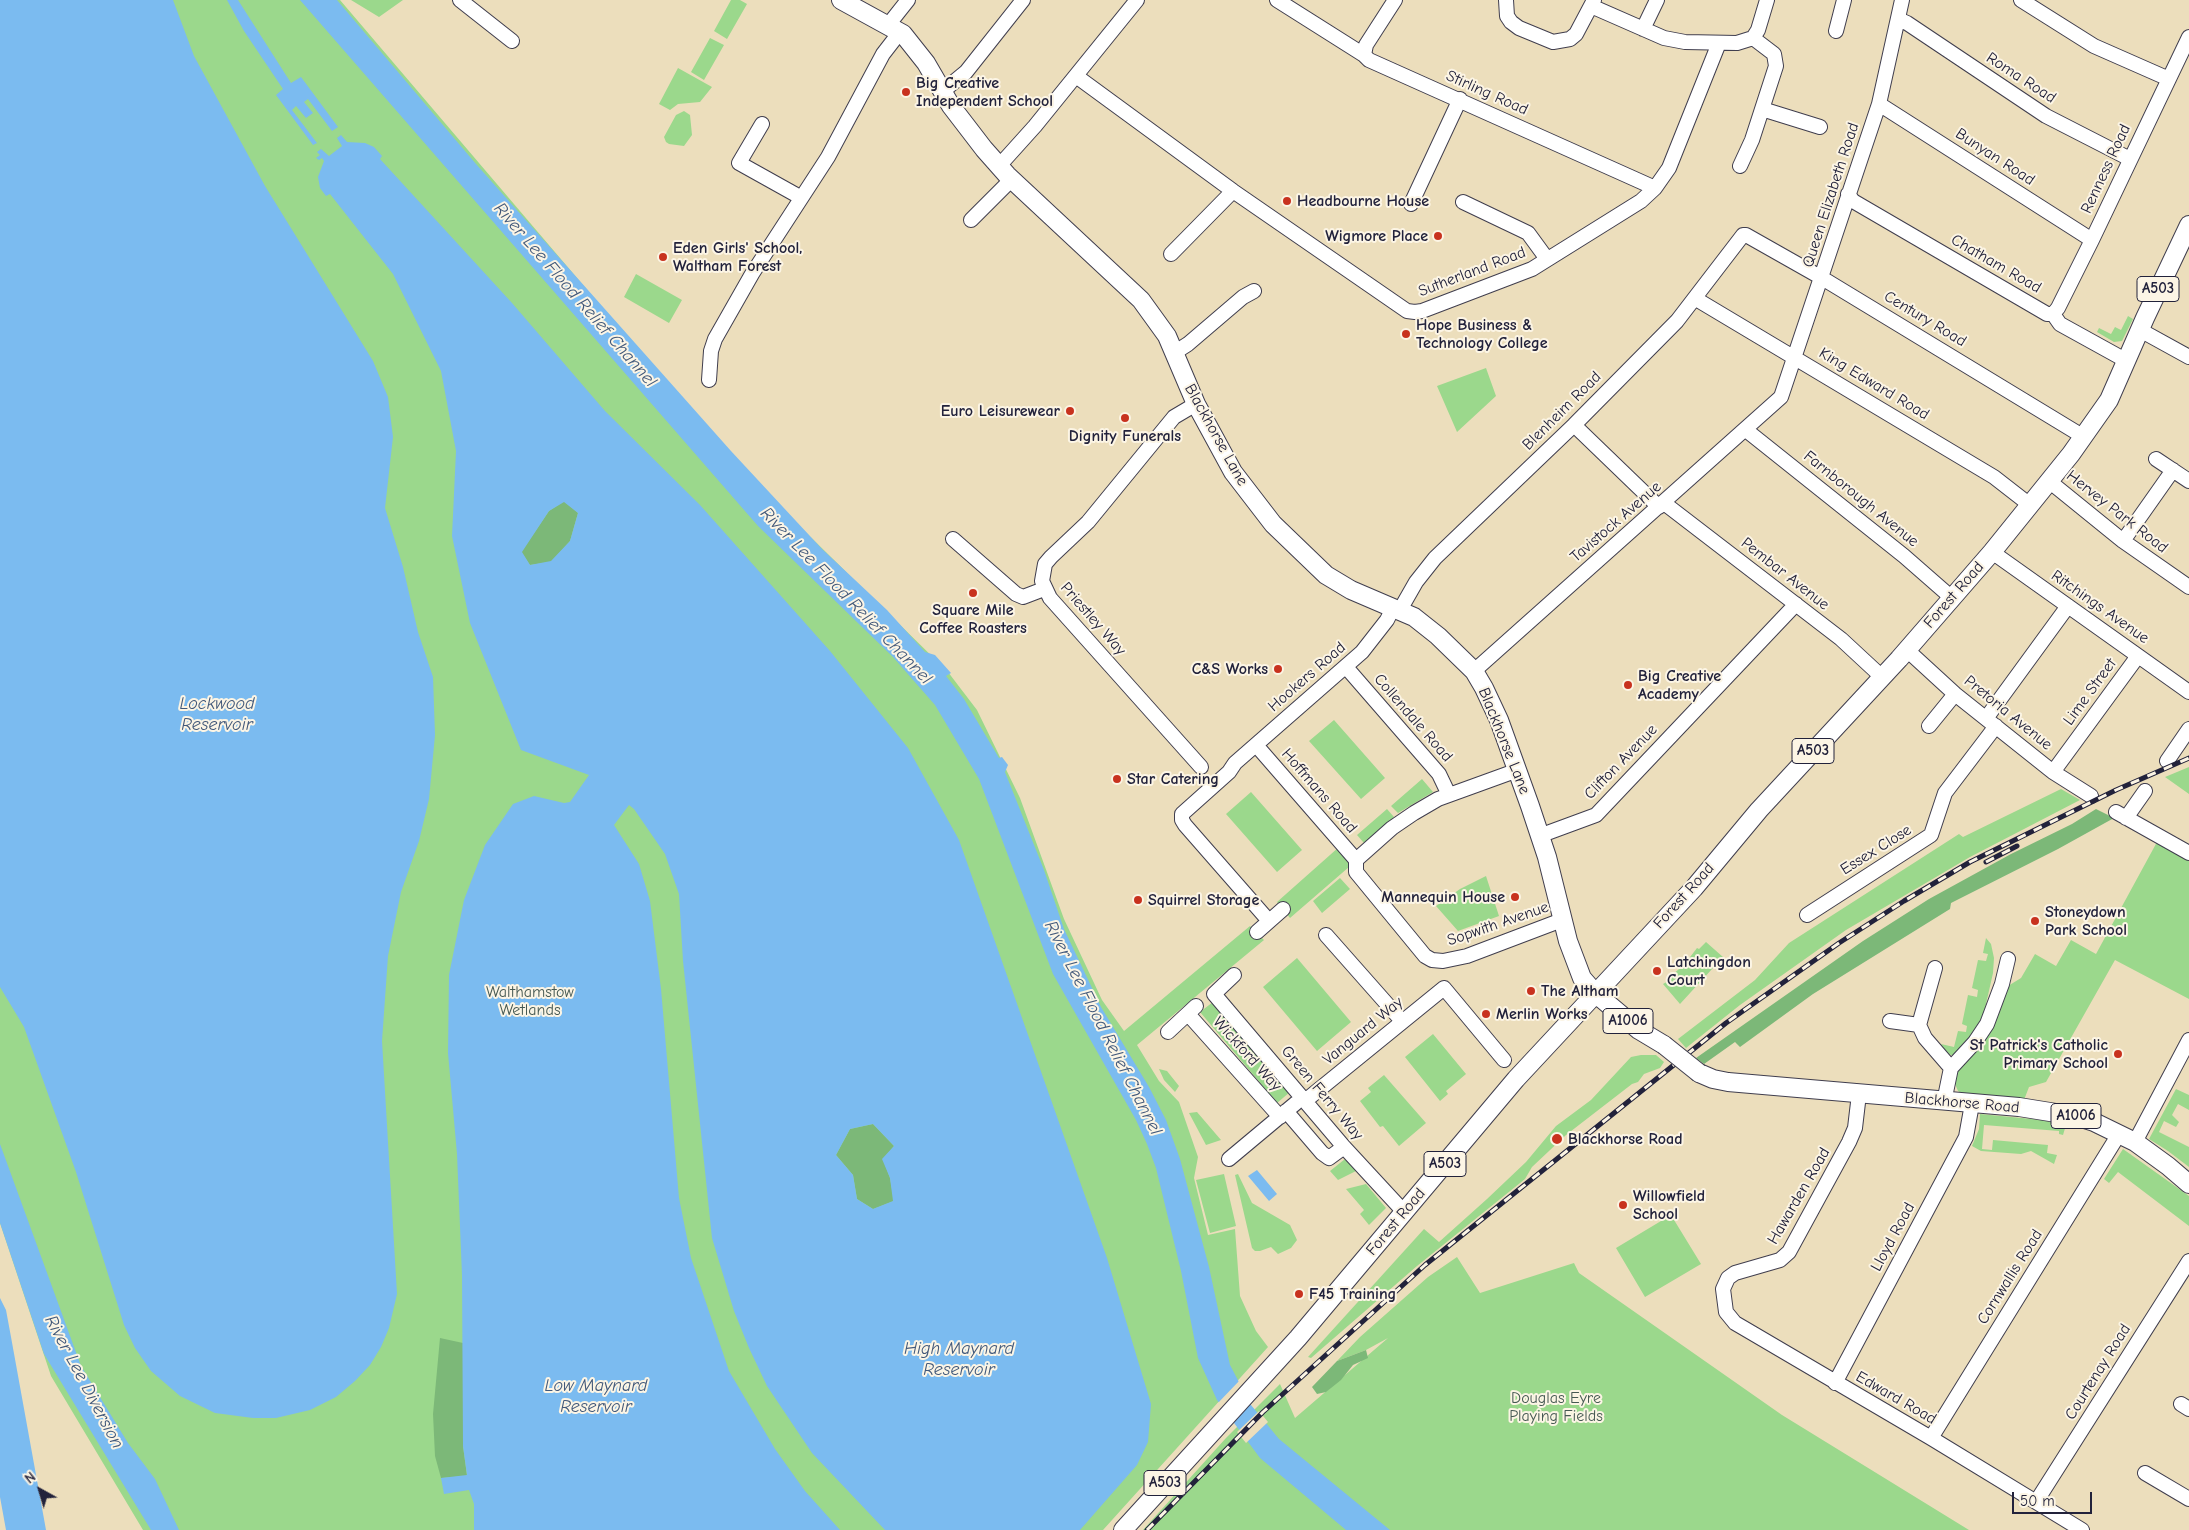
<!DOCTYPE html>
<html>
<head>
<meta charset="utf-8">
<style>
  body { margin:0 }
  #map { position:relative; width:2189px; height:1530px; overflow:hidden; background:#ecdebc; font-family:"Comic Neue",sans-serif }
  canvas { display:block }
  .north { position:absolute; left:15px; top:1465px; width:50px; height:50px; -webkit-text-stroke:4px #fcf5e5; paint-order:stroke; rotate:321deg; font-size:14px; font-weight:700; line-height:20px; text-align:center; color:#22223b }
  .north::after { content:''; display:block; margin:auto; width:18px; height:22px; background:#22223b; clip-path:polygon(50% 0,100% 100%,50% 72%,0 100%) }
  .scale { position:absolute; left:2012px; top:1492px; width:80px; height:22px; box-sizing:border-box; border:2px solid #22223b; border-top:0; padding-left:6px; font-size:15px; line-height:18px; white-space:nowrap; color:#22223b; -webkit-text-stroke:4px #fcf5e5; paint-order:stroke }
</style>
</head>
<body>
<div id="map">
<canvas width="2189" height="1530"></canvas>
<div class="north">N</div>
<div class="scale">50 m</div>
</div>
<script>
const c = document.querySelector('canvas').getContext('2d');
c.lineJoin = 'round';
function fillPath(path, color) {
  c.fillStyle = color;
  c.fill(path, 'evenodd');
}
function poly(rows) {
  const path = new Path2D();
  for (const r of rows) {
    path.moveTo(r[0], r[1]);
    for (let i = 2; i < r.length; i += 2) path.lineTo(r[i], r[i + 1]);
  }
  return path;
}
function strokePath(path, color, width, dash) {
  c.strokeStyle = color;
  c.lineWidth = width;
  c.lineCap = dash ? 'butt' : 'round';
  c.setLineDash(dash || []);
  c.stroke(path);
}
function write(font, color, halo, rows, align = 'center') {
  c.font = font + ' "Comic Neue",sans-serif';
  c.lineWidth = 4;
  c.setLineDash([]);
  c.textBaseline = 'middle';
  c.strokeStyle = halo;
  c.fillStyle = color;
  for (const [text, x, y, turn = 0] of rows) {
    c.save();
    c.translate(x, y);
    c.rotate((+turn || 0) * Math.PI / 180);
    c.textAlign = isNaN(turn) ? turn : align;
    if (halo) c.strokeText(text, 0, 0);
    c.fillText(text, 0, 0);
    c.restore();
  }
}
const green = poly([
  [0,0,340,0,589,292,776,503,948,672,977,710,1020,798,1064,919,1102,1000,1124,1031,1250,926,1264,940,1137,1045,1159,1081,1179,1102,1198,1157,1194,1178,1208,1235,1235,1229,1240,1296,1256,1331,1268,1347,1103,1530,143,1530,51,1376,0,1223],
  [351,0,403,0,379,17],
  [731,0,740,0,747,4,727,39,714,31],
  [710,38,724,45,704,80,691,72],
  [678,68,712,87,700,102,678,104,670,110,659,104],
  [684,111,690,115,692,135,684,146,669,144,666,142,664,137,676,115],
  [636,274,682,300,669,323,624,297],
  [2128,316,2133,319,2122,341,2114,342,2097,332,2099,328,2111,334,2115,327,2121,330],
  [1486,368,1496,396,1457,432,1437,386],
  [1334,720,1385,778,1361,799,1309,741],
  [2189,767,2189,794,2165,777],
  [1422,779,1433,792,1398,813,1391,806],
  [2061,789,2080,800,1970,857,1846,930,1740,1005,1686,1048,1678,1039,1755,980,1789,943,1959,834,1963,837],
  [1251,792,1302,850,1277,872,1226,814],
  [1387,809,1394,817,1364,843,1357,835],
  [2157,842,2189,861,2189,999,2115,960,2046,1082,2029,1087,2024,1100,1964,1095,1958,1091,1955,1084,1958,1070,1985,1039,2008,986,2021,978,2035,954,2056,966,2071,940,2096,954],
  [1339,847,1349,860,1349,867,1290,918,1277,902],
  [1486,876,1499,916,1458,931,1436,906,1460,889],
  [1340,878,1350,889,1322,913,1313,901],
  [1986,938,1991,944,1994,958,1993,973,1984,1013,1971,1038,1955,1055,1951,1055,1947,1053,1941,1044,1954,1047,1958,1031,1966,1032,1967,1026,1962,1024,1968,995,1977,997,1978,990,1972,988,1978,960,1986,961,1988,954,1983,953],
  [1706,942,1723,957,1680,1004,1663,984,1670,980,1668,978,1684,965,1697,948,1699,949],
  [1297,958,1351,1022,1317,1051,1263,987],
  [1213,1002,1290,1092,1277,1103,1200,1012],
  [1433,1034,1466,1074,1446,1091,1448,1094,1440,1101,1405,1057],
  [1641,1055,1656,1055,1664,1062,1660,1068,1644,1074,1638,1082,1632,1084,1566,1135,1532,1167,1525,1179,1417,1266,1311,1358,1308,1357,1424,1229,1439,1242,1487,1199,1526,1162,1556,1126,1591,1100,1631,1057],
  [1159,1069,1167,1071,1179,1086,1175,1092,1164,1080],
  [1384,1075,1426,1123,1399,1146,1383,1126,1380,1127,1360,1101,1371,1092,1368,1088],
  [2176,1089,2189,1095,2189,1110,2178,1104,2172,1115,2179,1122,2176,1127,2164,1121,2159,1132,2189,1147,2189,1167,2168,1151,2149,1139],
  [1197,1112,1221,1140,1206,1145,1189,1113],
  [1980,1114,2042,1120,2066,1125,2063,1135,2059,1134,2059,1131,1984,1125,1982,1149,1992,1150,1993,1140,2048,1145,2047,1153,2057,1155,2054,1164,2031,1151,2021,1154,1981,1151,1972,1146,1979,1129],
  [2123,1149,2189,1196,2189,1226,2118,1172,2109,1183,2104,1179],
  [1345,1159,1356,1171,1338,1180,1330,1171],
  [1224,1174,1236,1226,1210,1233,1196,1180],
  [1238,1174,1252,1203,1290,1225,1297,1240,1291,1248,1278,1254,1271,1247,1260,1251,1255,1251,1252,1248,1235,1175],
  [1366,1184,1386,1208,1369,1225,1360,1214,1364,1210,1346,1189],
  [1671,1215,1701,1264,1645,1297,1616,1248],
  [1457,1257,1480,1293,1574,1263,1579,1273,1782,1415,1969,1530,1143,1530,1226,1438,1280,1384,1295,1418,1388,1338,1366,1350,1337,1361,1360,1337,1428,1277]
]);
const forest = poly([
  [564,501,578,513,570,541,551,562,530,565,521,552,549,511],
  [2096,809,2114,818,2058,849,1951,903,1950,909,1813,994,1740,1047,1735,1042,1704,1064,1696,1058,1863,941,1929,899,2011,854,2072,824],
  [873,1124,894,1146,883,1159,890,1178,894,1201,873,1209,857,1199,853,1175,836,1155,850,1129],
  [440,1338,463,1343,463,1446,467,1476,441,1478,435,1456,433,1414],
  [1366,1350,1368,1358,1353,1365,1341,1380,1326,1392,1317,1394,1312,1387,1337,1361]
]);
const water = poly([
  [0,0,173,0,194,56,265,186,373,361,388,397,393,437,385,508,403,567,418,632,433,677,435,735,429,799,419,841,401,892,388,956,382,1041,397,1294,389,1328,381,1347,370,1365,355,1381,336,1397,310,1410,276,1418,253,1418,215,1413,180,1396,151,1371,135,1348,124,1325,76,1172,24,1027,0,987],
  [227,0,238,0,291,83,301,77,338,127,332,131,308,99,304,102,313,113,306,118,296,106,292,110,317,143,313,145,276,95,283,89,244,31],
  [300,0,337,0,476,164,731,451,822,549,887,610,925,652,935,655,951,673,946,676,964,699,999,758,1002,757,1008,765,1005,772,1044,870,1064,929,1101,1007,1149,1087,1166,1120,1180,1159,1209,1267,1230,1365,1251,1405,1279,1439,1390,1530,1346,1530,1260,1458,1217,1400,1198,1358,1181,1271,1156,1168,1147,1144,1136,1120,1053,974,979,779,935,705,893,657,758,526],
  [341,135,347,142,365,143,374,147,382,156,380,159,512,303,605,411,700,505,830,651,908,748,959,840,1107,1258,1151,1404,1148,1442,1137,1465,1080,1530,885,1530,812,1453,767,1386,749,1348,734,1311,712,1238,683,961,679,894,665,854,634,809,629,805,614,825,639,864,650,901,661,989,679,1198,691,1258,729,1371,775,1449,805,1491,840,1530,474,1530,474,1504,469,1490,444,1494,441,1478,467,1475,463,1446,462,1275,457,1154,448,1053,449,975,464,900,485,845,513,804,534,796,564,803,570,802,589,775,521,750,470,623,452,536,456,451,441,371,393,274,330,194,326,196,320,188,318,177,324,161,322,158,319,160,316,158,320,155,317,152,321,149,329,156,342,146,337,138],
  [564,502,578,513,570,541,551,561,530,565,522,552,549,511],
  [873,1124,894,1146,882,1159,890,1178,893,1201,873,1209,857,1199,853,1175,836,1155,850,1129],
  [0,1144,81,1366,128,1443,155,1479,179,1530,151,1530,44,1354,0,1223],
  [1257,1170,1277,1194,1269,1201,1248,1176],
  [0,1298,6,1310,11,1337,46,1530,6,1530,0,1497]
]);
const pier = poly([
  [1240,1380,1252,1402,1231,1423,1217,1404],
  [1259,1411,1268,1422,1246,1443,1237,1432]
]);
const minor = poly([
  [460,0,512,41],
  [1277,0,1364,55],
  [1395,0,1366,45,1364,55,1369,60,1655,188],
  [1506,0,1507,16,1511,22,1519,28,1553,42,1570,39,1576,34,1594,0],
  [2021,0,2094,46,2169,79],
  [1591,6,1664,38,1685,42,1737,43,1753,38,1758,30,1767,0],
  [1898,19,1907,23,2046,116,2130,159],
  [889,24,908,0],
  [1643,29,1657,0],
  [1836,31,1844,0],
  [1076,76,1233,191,1407,311,1415,312,1422,311,1532,269,1641,201,1655,188,1669,168,1719,43],
  [943,91,966,72,1023,0],
  [1879,104,2092,240],
  [1762,109,1820,127],
  [762,124,739,163,800,197],
  [999,166,1035,126,1137,0],
  [1740,166,1752,140,1776,66,1774,54,1753,38],
  [1848,194,1853,201,2047,314,2053,314,2060,324,2127,361],
  [1463,202,1528,233,1547,259],
  [1411,204,1460,99],
  [971,220,1012,179],
  [1171,254,1233,191],
  [1696,299,1994,477,2030,505],
  [2053,314,2058,308,2092,240,2189,37],
  [2140,330,2189,357],
  [1174,353,1188,344,1243,297,1254,291],
  [709,380,711,351,715,339,752,274,828,157,883,54,900,32],
  [1196,404,1174,417,1088,522,1051,557,1045,564,1042,581,1050,598,1201,767],
  [1574,425,1659,507],
  [1746,430,1904,556,1952,598],
  [2156,459,2189,481],
  [2049,481,2123,541,2189,587],
  [1664,503,1841,639,1882,677],
  [953,539,1016,594,1023,597,1044,589],
  [2123,541,2173,470],
  [1992,552,2189,692],
  [1400,610,1416,582,1435,558,1574,425,1677,321,1743,235,1746,235,1822,278,2084,437],
  [1907,650,1955,694,2053,772,2091,796],
  [1346,667,1439,774,1449,795],
  [1474,671,1781,397,1879,104,1902,0],
  [1987,717,2068,606],
  [1929,726,1955,694],
  [1256,745,1356,860],
  [2167,761,2189,729],
  [1518,770,1438,799,1414,813,1392,828,1356,860,1356,872,1425,956,1432,960,1443,961,1467,956,1562,920],
  [2053,772,2138,656],
  [2116,812,2189,853],
  [2126,818,2145,791],
  [1539,836,1596,815,1796,604],
  [1807,915,1931,835,1945,793,1996,726],
  [1269,921,1185,825,1182,820,1182,814,1229,772,1235,763,1362,652,1387,620,1393,608],
  [1257,932,1283,909],
  [1326,935,1402,1021],
  [1935,968,1919,1025,1925,1038,1951,1068],
  [1234,975,1214,994,1344,1147,1405,1213],
  [1188,1014,1280,1117],
  [1890,1021,1919,1025],
  [1168,1032,1196,1006],
  [1859,1094,1855,1128,1849,1142,1789,1252,1780,1260,1735,1273,1728,1278,1723,1289,1726,1312,1735,1323,1747,1330,1931,1438,2082,1530],
  [1305,1101,1444,988,1504,1060],
  [1944,1102,1951,1068,1975,1042,1987,1024,2002,984,2008,959],
  [1286,1111,1322,1153,1329,1158,1344,1147],
  [2135,1142,2189,1040],
  [1229,1159,1296,1103],
  [1835,1383,1966,1137,1972,1104],
  [2181,1404,2189,1409],
  [1931,1438,2119,1134],
  [2145,1473,2189,1499],
  [2036,1502,2189,1261]
]);
const major = poly([
  [841,0,903,34,926,63,951,106,984,149,1007,175,1141,300,1167,336,1196,404,1233,472,1273,524,1326,575,1351,590,1414,617,1438,636,1474,671,1484,688,1499,720,1530,806,1547,857,1568,941,1582,978,1595,993,1639,1030,1664,1045],
  [1699,1073,1713,1079,1728,1082,2019,1107,2075,1116,2094,1122,2135,1142,2168,1166,2189,1184],
  [1123,1530,1298,1338,1516,1079,1694,888,1759,810,1899,659,1992,552,2071,454,2109,400,2145,318,2189,225]
]);
const rail = poly([
  [1986,862,2017,846],
  [1147,1530,1263,1412,1425,1265,1726,1023,1839,943,1904,901,1970,862,2116,790,2189,758]
]);
const majorBridge = poly([
  [1664,1045,1699,1073]
]);
const markers = [
  [906,92,5,"#c8321e"],
  [1287,201,5,"#c8321e"],
  [1438,236,5,"#c8321e"],
  [663,257,5,"#c8321e"],
  [1406,334,5,"#c8321e"],
  [1070,411,5,"#c8321e"],
  [1125,418,5,"#c8321e"],
  [973,593,5,"#c8321e"],
  [1278,669,5,"#c8321e"],
  [1628,685,5,"#c8321e"],
  [1117,779,5,"#c8321e"],
  [1515,897,5,"#c8321e"],
  [1138,900,5,"#c8321e"],
  [2035,921,5,"#c8321e"],
  [1657,971,5,"#c8321e"],
  [1531,991,5,"#c8321e"],
  [1486,1014,5,"#c8321e"],
  [2118,1054,5,"#c8321e"],
  [1557,1139,6,"#c8321e"],
  [1623,1205,5,"#c8321e"],
  [1299,1294,5,"#c8321e"]
];
const shields = [
  [2158,289,42],
  [1813,751,42],
  [1628,1021,50],
  [2076,1116,50],
  [1445,1164,42],
  [1165,1483,42]
];
const shieldNames = [
  ["A503",2158,289],
  ["A503",1813,751],
  ["A1006",1628,1021],
  ["A1006",2076,1116],
  ["A503",1445,1164],
  ["A503",1165,1483]
];
const streetNames = [
  ["Roma Road",2021,78,33],
  ["Stirling Road",1487,93,24],
  ["Bunyan Road",1995,157,33],
  ["Renness Road",2106,169,-65],
  ["Queen Elizabeth Road",1831,195,-72],
  ["Chatham Road",1996,264,30],
  ["Sutherland Road",1472,272,-21],
  ["Century Road",1925,319,31],
  ["King Edward Road",1874,384,31],
  ["Blenheim Road",1562,411,-45],
  ["Blackhorse Lane",1216,435,61],
  ["Farnborough Avenue",1861,499,39],
  ["Hervey Park Road",2117,512,38],
  ["Tavistock Avenue",1616,522,-41],
  ["Pembar Avenue",1785,574,38],
  ["Forest Road",1954,595,-49],
  ["Ritchings Avenue",2100,607,35],
  ["Priestley Way",1093,619,49],
  ["Hookers Road",1307,677,-41],
  ["Lime Street",2090,692,-54],
  ["Pretoria Avenue",2008,713,39],
  ["Collendale Road",1413,718,49],
  ["Blackhorse Lane",1504,741,68],
  ["Clifton Avenue",1621,762,-46],
  ["Hoffmans Road",1319,791,49],
  ["Essex Close",1876,850,-32],
  ["Forest Road",1684,896,-48],
  ["Sopwith Avenue",1498,924,-19],
  ["Vanguard Way",1363,1031,-39],
  ["Wickford Way",1247,1054,48],
  ["Green Ferry Way",1322,1093,50],
  ["Blackhorse Road",1962,1103,5],
  ["Hawarden Road",1799,1196,-60],
  ["Forest Road",1396,1222,-50],
  ["Lloyd Road",1893,1237,-62],
  ["Cornwallis Road",2010,1277,-58],
  ["Courtenay Road",2098,1372,-58],
  ["Edward Road",1896,1398,30]
];
const poiNames = [
  ["Big Creative",916,83],
  ["Independent School",916,101],
  ["Headbourne House",1297,201],
  ["Wigmore Place",1428,236,"right"],
  ["Eden Girls' School,",673,248],
  ["Waltham Forest",673,266],
  ["Hope Business &",1416,325],
  ["Technology College",1416,343],
  ["Euro Leisurewear",1060,411,"right"],
  ["Dignity Funerals",1125,436,"center"],
  ["Square Mile",973,610,"center"],
  ["Coffee Roasters",973,628,"center"],
  ["C&S Works",1268,669,"right"],
  ["Big Creative",1638,676],
  ["Academy",1638,694],
  ["Star Catering",1127,779],
  ["Mannequin House",1505,897,"right"],
  ["Squirrel Storage",1148,900],
  ["Stoneydown",2045,912],
  ["Park School",2045,930],
  ["Latchingdon",1667,962],
  ["Court",1667,980],
  ["The Altham",1541,991],
  ["Merlin Works",1496,1014],
  ["St Patrick's Catholic",2108,1045,"right"],
  ["Primary School",2108,1063,"right"],
  ["Blackhorse Road",1568,1139],
  ["Willowfield",1633,1196],
  ["School",1633,1214],
  ["F45 Training",1309,1294]
];
const parkNames = [
  ["Walthamstow",530,992],
  ["Wetlands",530,1010],
  ["Douglas Eyre",1556,1398],
  ["Playing Fields",1556,1416]
];
const waterNames = [
  ["River Lee Flood Relief Channel",575,295,49],
  ["River Lee Flood Relief Channel",846,596,46],
  ["Lockwood",217,704],
  ["Reservoir",217,725],
  ["River Lee Flood Relief Channel",1103,1028,63],
  ["High Maynard",959,1349],
  ["Reservoir",959,1370],
  ["River Lee Diversion",84,1382,62],
  ["Low Maynard",596,1386],
  ["Reservoir",596,1407]
];
fillPath(green, '#9bd88c');
fillPath(forest, '#7cb878');
fillPath(water, '#7bbbf0');
fillPath(pier, '#ecdebc');
strokePath(minor, '#403e4e', 16);
strokePath(major, '#403e4e', 20);
strokePath(minor, '#fff', 14);
strokePath(major, '#fff', 18);
strokePath(rail, '#22223b', 5);
strokePath(rail, '#fcf5e5', 3, [9]);
strokePath(majorBridge, '#403e4e', 20, []);
strokePath(majorBridge, '#fff', 18);
for (const [x, y, r, color] of markers) {
  const dot = new Path2D();
  dot.arc(x, y, r, 0, 2 * Math.PI);
  c.fillStyle = color;
  c.fill(dot);
  strokePath(dot, '#fcf5e5', 2);
}
for (const [x, y, w] of shields) {
  const box = new Path2D();
  box.roundRect(x - w / 2, y - 12.5, w, 25, 4);
  c.fillStyle = '#fcf5e5';
  c.fill(box);
  strokePath(box, '#22223b', 1);
}
write('bold 15px', '#22223b', null, shieldNames);
write('16px', '#22223b', '#fcf5e5', streetNames);
write('bold 16px', '#22223b', '#fcf5e5', poiNames, 'left');
write('16px', '#465953', '#fcf5e5', parkNames);
write('italic 18px', '#41587a', '#fcf5e5', waterNames);
</script>
</body>
</html>
